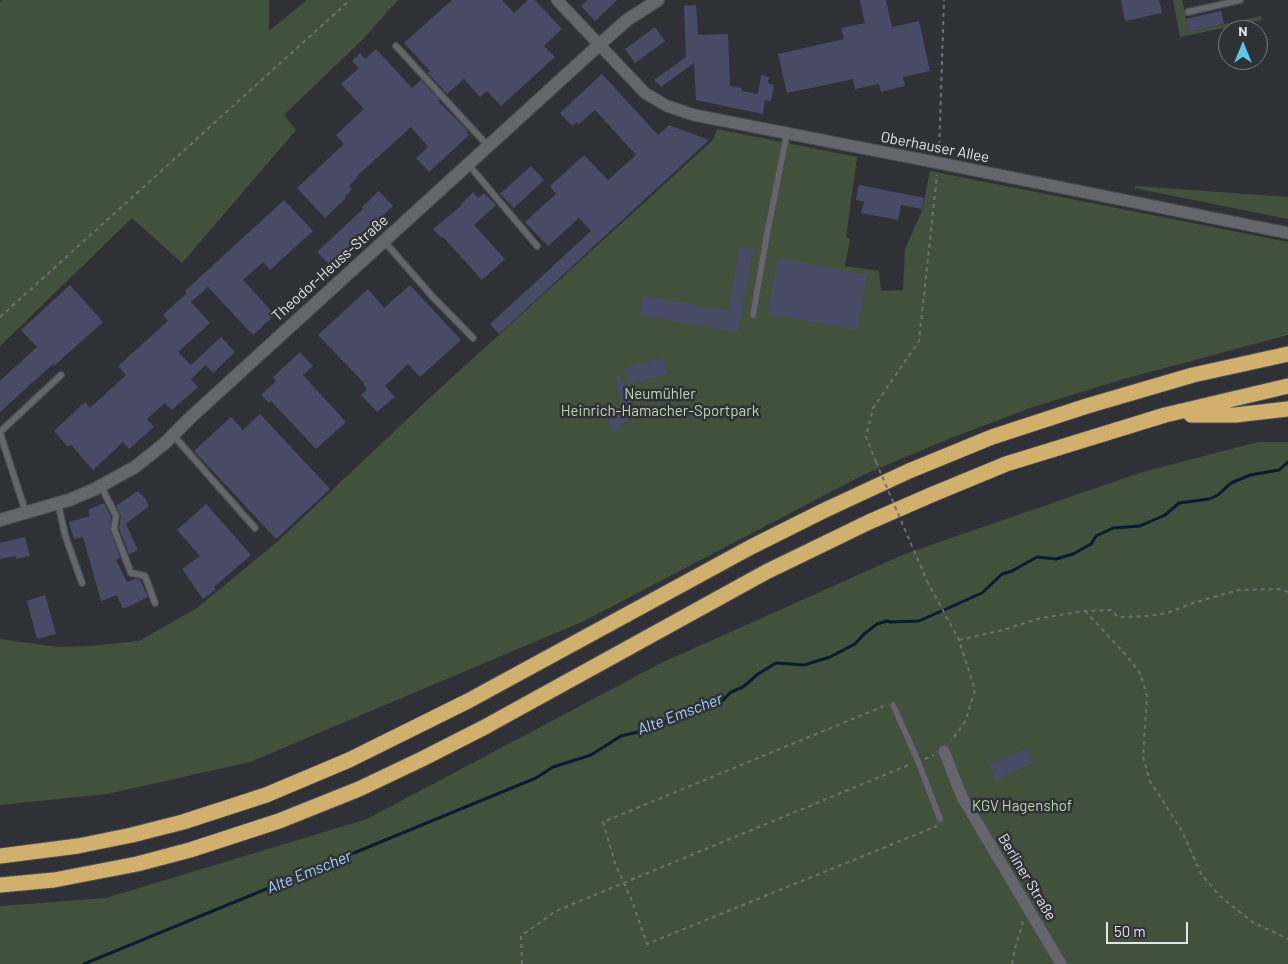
<!DOCTYPE html>
<html>
<head>
<meta charset="utf-8">
<style>
  body { margin:0 }
  #map { position:relative; width:1288px; height:964px; overflow:hidden; background:#303136; font-family:Barlow,sans-serif }
  canvas { display:block }
  .north { position:absolute; left:1218px; top:20px; width:50px; height:50px; box-sizing:border-box; background:#303136; border:1px solid #77787c; border-radius:50%; rotate:0deg; font-size:14px; font-weight:700; line-height:20px; text-align:center; color:#e2e3e6 }
  .north::after { content:''; display:block; margin:auto; width:18px; height:22px; background:#5cc7e8; clip-path:polygon(50% 0,100% 100%,50% 72%,0 100%) }
  .scale { position:absolute; left:1106px; top:922px; width:82px; height:22px; box-sizing:border-box; border:2px solid #e2e3e6; border-top:0; padding-left:6px; font-size:15px; line-height:18px; white-space:nowrap; color:#e2e3e6; -webkit-text-stroke:4px #303136; paint-order:stroke }
</style>
</head>
<body>
<div id="map">
<canvas width="1288" height="964"></canvas>
<div class="north">N</div>
<div class="scale">50 m</div>
</div>
<script>
const c = document.querySelector('canvas').getContext('2d');
c.lineJoin = 'round';
function fillPath(path, color) {
  c.fillStyle = color;
  c.fill(path, 'evenodd');
}
function poly(rows) {
  const path = new Path2D();
  for (const r of rows) {
    path.moveTo(r[0], r[1]);
    for (let i = 2; i < r.length; i += 2) path.lineTo(r[i], r[i + 1]);
  }
  return path;
}
function strokePath(path, color, width, dash) {
  c.strokeStyle = color;
  c.lineWidth = width;
  c.lineCap = dash ? 'butt' : 'round';
  c.setLineDash(dash || []);
  c.stroke(path);
}
function write(font, color, halo, rows, align = 'center') {
  c.font = font + ' Barlow,sans-serif';
  c.lineWidth = 5;
  c.setLineDash([]);
  c.textBaseline = 'middle';
  c.strokeStyle = halo;
  c.fillStyle = color;
  for (const [text, x, y, turn = 0] of rows) {
    c.save();
    c.translate(x, y);
    c.rotate((+turn || 0) * Math.PI / 180);
    c.textAlign = isNaN(turn) ? turn : align;
    if (halo) c.strokeText(text, 0, 0);
    c.fillText(text, 0, 0);
    c.restore();
  }
}
const green = poly([
  [3,0,269,0,269,31,307,0,398,0,364,38,284,115,296,130,182,263,132,218,0,346,0,2],
  [1173,0,1182,0,1189,32,1261,16,1262,20,1180,37],
  [717,129,857,157,846,237,850,239,845,266,879,271,881,291,903,290,905,249,922,211,930,171,1288,242,1288,335,1120,380,1030,408,946,440,863,475,584,621,250,762,107,794,0,805,0,639,58,647,91,646,139,641,197,608,277,542,436,392,713,140],
  [1135,186,1288,197,1288,219,1134,188],
  [1258,442,1288,442,1288,964,0,964,0,906,106,898,367,819,661,663,905,554,1139,473]
]);
const stream = poly([
  [84,964,536,778,553,767,591,755,621,736,642,731,663,723,687,710,706,707,723,700,731,692,743,687,758,674,776,663,804,665,830,657,855,644,864,634,877,624,887,621,891,622,919,621,982,593,1002,574,1012,571,1037,557,1056,559,1073,554,1091,544,1096,536,1113,528,1140,526,1165,515,1179,503,1209,499,1218,495,1231,483,1250,475,1279,470,1288,462]
]);
const building = poly([
  [452,0,502,0,514,13,528,0,535,0,562,29,544,46,555,57,501,106,487,91,480,97,464,79,447,94,428,73,430,71,404,43],
  [588,0,617,0,595,21,581,6],
  [860,0,886,0,892,27,919,21,930,71,903,77,905,86,881,92,879,84,855,89,853,79,787,93,778,54,844,39,841,28,865,23],
  [1121,0,1159,0,1162,13,1125,21],
  [696,5,698,35,728,34,730,86,742,88,741,91,758,94,761,75,769,77,768,83,774,85,771,101,765,100,763,114,696,100,694,63,661,87,654,80,686,57,684,6],
  [1221,11,1224,24,1189,32,1186,19],
  [655,27,665,41,635,63,625,49],
  [376,49,412,88,421,80,440,100,438,101,468,131,466,132,469,135,429,172,416,158,428,147,411,127,357,176,358,177,349,186,352,189,345,196,346,198,325,218,297,188,344,144,336,135,364,109,341,84,359,68,352,61,360,53,365,59],
  [602,74,658,135,669,125,709,140,499,334,490,324,591,231,579,218,548,246,525,222,556,194,550,186,584,155,608,180,636,155,595,110,579,124,577,122,572,126,560,113],
  [531,166,544,180,514,208,500,194],
  [859,185,924,198,922,209,901,205,898,220,861,213,864,202,856,200],
  [379,191,393,206,329,264,317,252,363,209,362,207],
  [473,192,478,198,484,193,496,205,474,225,505,259,482,280,443,237,442,238,433,229,462,205,461,204],
  [284,200,313,231,270,270,263,262,243,280,275,315,253,335,208,287,191,302,210,323,178,352,191,365,221,337,235,352,213,373,206,365,191,379,198,387,172,410,165,403,147,419,154,427,129,449,123,442,93,470,71,445,68,447,54,431,85,402,90,408,126,375,118,366,168,321,163,315,187,293,185,291],
  [740,246,753,249,738,332,639,315,643,296,728,311],
  [778,258,867,275,857,330,767,314],
  [70,285,103,322,54,366,53,364,0,412,0,381,37,347,21,330],
  [410,285,461,340,420,377,408,364,385,386,395,397,377,412,361,395,367,389,363,384,364,383,318,335,368,289,384,308],
  [300,352,313,366,303,375,346,422,316,449,271,401,269,403,261,395,276,381,273,377],
  [664,358,668,374,628,384,624,368],
  [619,375,624,385,627,384,631,396,629,397,638,416,620,424,622,428,613,432,606,416,622,409,616,376],
  [260,414,330,489,276,539,194,451,231,417,243,430],
  [138,491,147,500,146,501,149,506,126,524,138,550,129,554,119,528,121,516,116,506],
  [104,503,111,517,110,530,120,558,116,560,127,582,135,579,140,580,148,597,123,609,117,595,101,601,83,537,74,539,69,522,90,516,88,510],
  [206,504,251,555,214,587,216,589,203,599,182,569,200,556,177,530],
  [25,537,30,556,16,559,16,556,0,559,0,543],
  [45,595,56,634,37,639,27,601],
  [1027,748,1033,763,996,780,989,765]
]);
const path = poly([
  [939,153,944,0],
  [0,317,350,0],
  [876,462,866,437,873,408,919,341,937,175],
  [927,581,959,640,975,690,965,722,951,741],
  [1085,611,1126,655,1140,673,1147,696,1143,757,1150,781,1182,831,1201,874,1220,896,1252,922,1288,939],
  [959,640,1003,630,1041,618,1085,611,1111,610,1118,617,1148,616,1167,613,1193,603,1238,590,1278,589,1288,592],
  [884,706,603,822,615,863,632,901,647,944,937,826],
  [925,759,934,755],
  [522,964,521,936,556,911,911,764],
  [1012,964,1015,949,1023,921]
]);
const service = poly([
  [1188,12,1240,0],
  [396,46,488,146],
  [468,164,537,246],
  [384,241,432,296,473,338],
  [753,315,767,234,787,133],
  [0,432,61,375],
  [0,433,26,513],
  [173,435,255,528],
  [101,486,116,516,114,529,131,573,145,576,155,603],
  [58,503,65,535,82,583],
  [893,705,918,761,940,819]
]);
const minor = poly([
  [557,0,645,93,667,106,694,115,939,163,1288,233],
  [944,751,962,797,1061,964]
]);
const tertiary = poly([
  [0,520,69,500,93,490,135,467,165,443,191,417,599,45,627,20,658,0]
]);
const motorway = poly([
  [1191,415,1235,415,1288,409],
  [0,856,78,846,132,835,183,822,266,795,349,760,468,701,751,547,823,511,909,471,992,437,1087,406,1193,375,1288,354],
  [0,885,54,880,137,864,190,850,279,821,359,789,422,759,483,728,766,572,869,522,931,495,1006,464,1165,415,1288,386]
]);
const pathBridge = poly([
  [876,462,927,581]
]);
const streetNames = [
  ["Oberhauser Allee",935,147,11],
  ["Theodor-Heuss-Straße",330,268,-42],
  ["Berliner Straße",1027,877,59]
];
const parkNames = [
  ["Neumühler",660,394],
  ["Heinrich-Hamacher-Sportpark",660,411],
  ["KGV Hagenshof",1022,806]
];
const waterNames = [
  ["Alte Emscher",680,714,-21],
  ["Alte Emscher",309,872,-22]
];
fillPath(green, '#42513b');
strokePath(stream, '#0a1c2f', 3);
fillPath(building, '#484b65');
strokePath(service, '#4d4e51', 8);
strokePath(minor, '#4d4e51', 13);
strokePath(tertiary, '#4d4e51', 14);
strokePath(motorway, '#4d4e51', 17);
strokePath(path, '#6e6f73', 2, [4, 4]);
strokePath(service, '#65666c', 5.5);
strokePath(minor, '#65666c', 11);
strokePath(tertiary, '#65666c', 12);
strokePath(motorway, '#d1b06d', 15);
strokePath(pathBridge, '#6e6f73', 2, [4, 4]);
write('15px', '#e2e3e6', '#303136', streetNames);
write('15px', '#b8d9a9', '#303136', parkNames);
write('italic 16px', '#a7d0fa', '#303136', waterNames);
</script>
</body>
</html>
